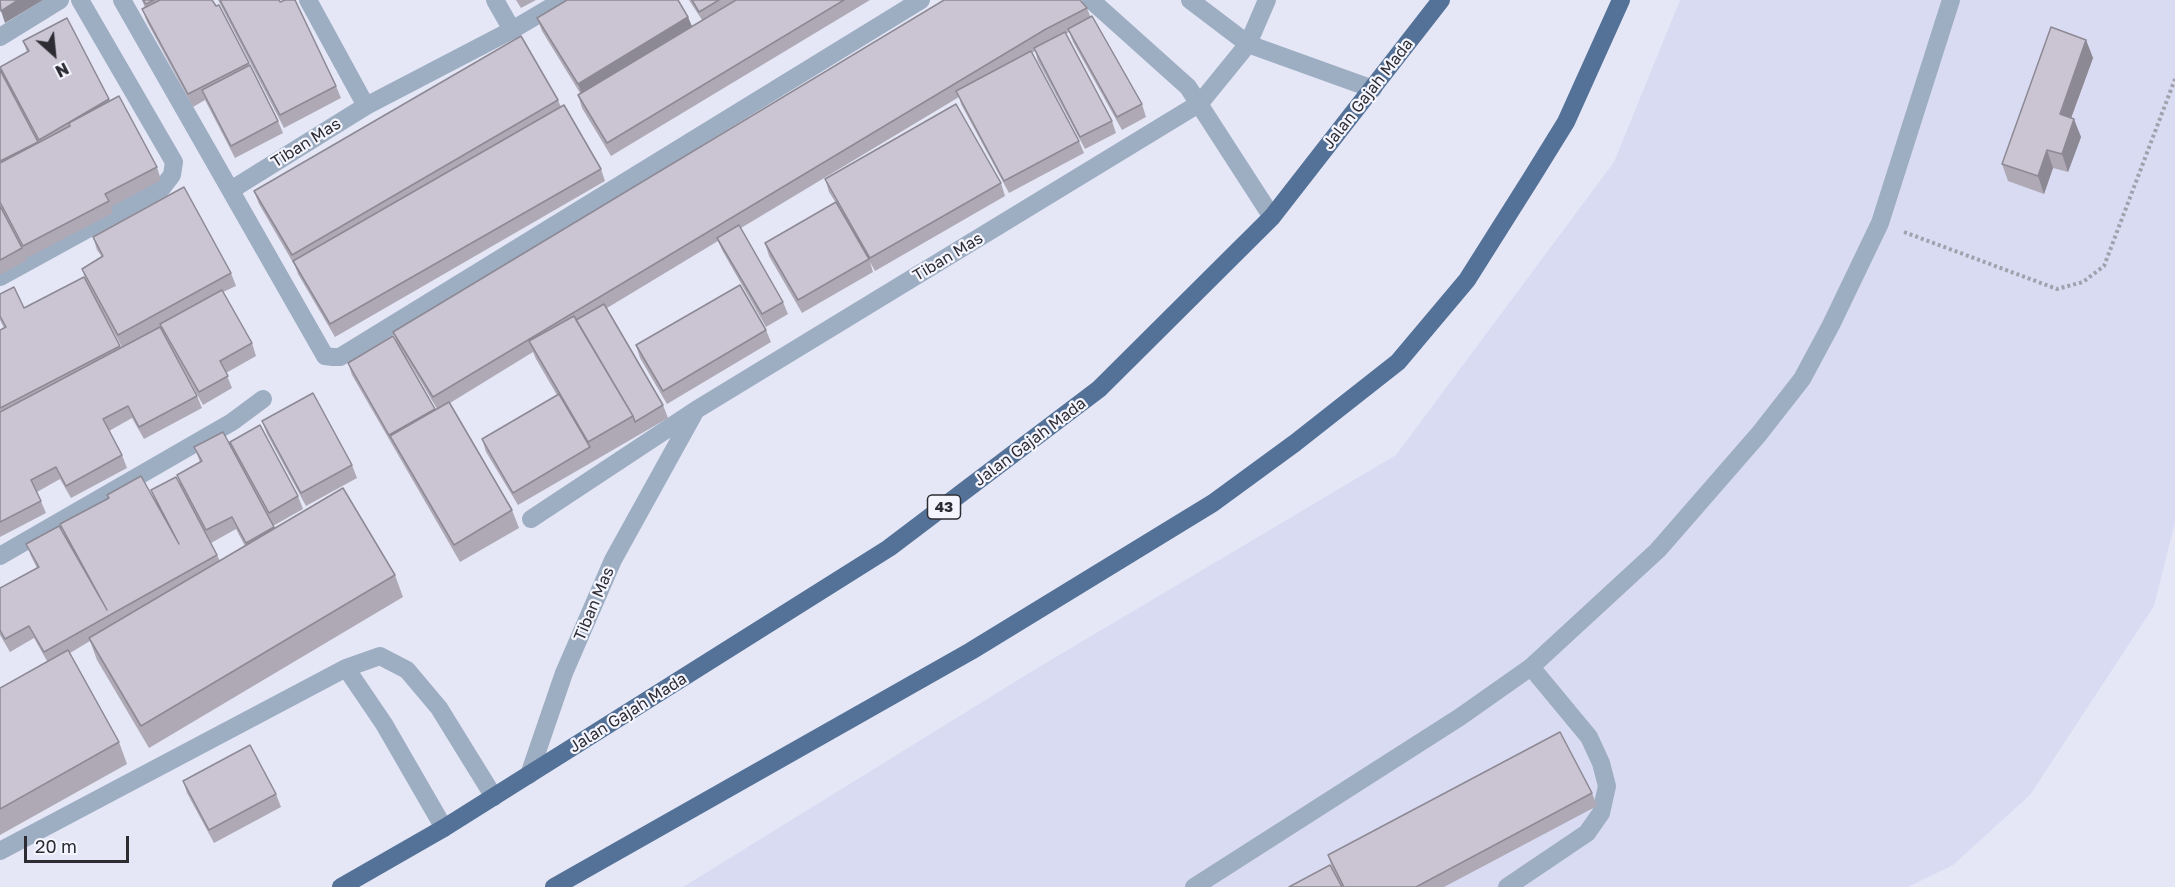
<!DOCTYPE html>
<html>
<head>
<meta charset="utf-8">
<style>
  body { margin:0 }
  #map { position:relative; width:2175px; height:887px; overflow:hidden; background:#e5e7f7; font-family:"Golos Text",sans-serif }
  canvas { display:block }
  .north { position:absolute; left:24px; top:24px; width:60px; height:60px; -webkit-text-stroke:4px #f4f5ff; paint-order:stroke; rotate:153deg; font-size:16px; font-weight:700; line-height:24px; text-align:center; color:#2c2c32 }
  .north::after { content:''; display:block; margin:auto; width:21px; height:27px; background:#2c2c32; clip-path:polygon(50% 0,100% 100%,50% 72%,0 100%) }
  .scale { position:absolute; left:24px; top:836px; width:105px; height:27px; box-sizing:border-box; border:3px solid #2c2c32; border-top:0; padding-left:8px; font-size:18px; line-height:21px; white-space:nowrap; color:#2c2c32; -webkit-text-stroke:4px #f4f5ff; paint-order:stroke }
</style>
</head>
<body>
<div id="map">
<canvas width="2175" height="887"></canvas>
<div class="north">N</div>
<div class="scale">20 m</div>
</div>
<script>
const c = document.querySelector('canvas').getContext('2d');
c.lineJoin = 'round';
function fillPath(path, color) {
  c.fillStyle = color;
  c.fill(path, 'evenodd');
}
function poly(rows) {
  const path = new Path2D();
  for (const r of rows) {
    path.moveTo(r[0], r[1]);
    for (let i = 2; i < r.length; i += 2) path.lineTo(r[i], r[i + 1]);
  }
  return path;
}
function strokePath(path, color, width, dash) {
  c.strokeStyle = color;
  c.lineWidth = width;
  c.lineCap = dash ? 'butt' : 'round';
  c.setLineDash(dash || []);
  c.stroke(path);
}
function write(font, color, halo, rows, align = 'center') {
  c.font = font + ' "Golos Text",sans-serif';
  c.lineWidth = 4.5;
  c.setLineDash([]);
  c.textBaseline = 'middle';
  c.strokeStyle = halo;
  c.fillStyle = color;
  for (const [text, x, y, turn = 0] of rows) {
    c.save();
    c.translate(x, y);
    c.rotate((+turn || 0) * Math.PI / 180);
    c.textAlign = isNaN(turn) ? turn : align;
    if (halo) c.strokeText(text, 0, 0);
    c.fillText(text, 0, 0);
    c.restore();
  }
}
const built = poly([
  [1680,0,2175,0,2175,522,2154,606,2030,795,1953,865,1908,887,683,887,1034,670,1396,455,1614,162]
]);
const path = poly([
  [1904,232,2057,289,2083,282,2104,266,2175,79]
]);
const minor = poly([
  [122,0,325,356,333,357,340,357,921,0],
  [308,0,366,106],
  [495,0,512,30],
  [1091,0,1188,87,1272,217],
  [1190,0,1248,44,1373,89],
  [0,37,60,0],
  [231,190,366,106,512,30,563,0],
  [0,277,162,188,172,175,174,162,80,0],
  [696,410,1200,103,1248,44,1267,0],
  [0,556,232,422,263,399],
  [346,668,384,724,444,828],
  [529,775,564,673,613,560,696,410,531,519],
  [0,851,346,668,380,656,407,670,439,708,494,797],
  [1194,887,1460,717,1531,667,1658,550,1759,434,1802,379,1831,325,1880,223,1951,0],
  [1507,887,1587,833,1601,813,1607,786,1601,763,1589,737,1531,667]
]);
const trunk = poly([
  [341,887,444,828,889,548,1099,389,1272,217,1441,0],
  [554,887,971,651,1213,503,1295,443,1398,362,1467,280,1532,177,1566,122,1621,0]
]);
const wall = poly([
  [142,0,212,0,216,6,219,5,278,121,283,133,235,158,205,100,193,107,147,22,142,9,145,8],
  [218,0,279,0,336,86,341,98,284,128],
  [516,0,536,0,521,8],
  [689,0,870,0,611,156,582,108,578,95,580,93,542,31,537,18,688,17,692,26,702,20],
  [1087,8,1090,16,1142,104,1146,117,1122,130,1073,42,1069,32,1066,34,1112,121,1116,133,1085,149,1038,61,1035,51,1032,53,1079,141,1084,153,1009,193,961,104,959,97,741,228,783,302,788,314,766,327,722,250,718,241,607,308,663,405,668,418,518,505,486,452,482,439,557,395,536,359,533,352,450,403,512,510,519,528,460,562,352,375,348,363,397,343,393,332],
  [405,355,423,385,437,409,436,410],
  [2086,40,2093,58,2071,118,2081,137,2068,172,2053,168,2044,194,2008,181,2002,164],
  [23,41,109,99,157,167,161,180,111,207,113,213,27,258,24,251,27,260,0,275,0,70,4,79,0,67,27,52],
  [558,100,561,107,601,169,605,181,335,337,298,274,295,266,259,204,254,191],
  [825,179,1001,183,1005,196,875,271,870,262,873,272,802,313,769,256,765,243,836,203,829,192],
  [93,237,231,273,236,286,223,292,252,343,256,356,226,373,232,388,203,405,170,345,197,396,202,408,144,439,132,418,109,431,122,455,127,468,71,498,60,479,37,492,46,513,0,537,0,330,4,328,0,320,0,294,24,308,85,278,82,269,102,257,97,250],
  [96,300,122,347,121,348,120,346],
  [766,330,771,342,667,404,640,358,636,345],
  [262,421,352,465,357,478,306,506,267,434],
  [230,442,298,496,303,509,273,526,263,506,274,529,395,575,403,597,149,748,97,660,90,641,70,653,119,742,127,764,0,835,0,688,47,661,34,638,10,652,0,635,0,588,37,568,31,556,26,544,64,534,60,524,156,502,151,490,180,483,177,475,200,462,194,447,233,452],
  [236,529,245,546,220,561,211,543],
  [183,781,276,794,281,807,214,843,187,793],
  [1592,793,1597,806,1444,887,1342,887,1332,868,1328,855]
]);
const shadedWall = poly([
  [18,0,43,0,5,23,1,11],
  [688,17,693,29,583,97,578,84],
  [2086,40,2093,58,2066,132,2060,114],
  [2074,119,2081,137,2068,172,2062,154],
  [2047,150,2053,168,2044,194,2038,176]
]);
const building = poly([
  [0,0,18,0,1,11,0,0],
  [143,0,154,0,146,4,143,0],
  [160,0,212,0,216,6,219,5,249,63,188,94,142,9,160,0],
  [220,0,279,0,280,2,285,0,295,0,336,86,280,115,220,0],
  [567,0,678,0,688,17,578,84,537,18,567,0],
  [692,0,719,0,699,12,692,0],
  [736,0,844,0,607,143,578,95,736,0],
  [944,0,1080,0,1087,8,1046,29,433,397,393,332,944,0],
  [1092,16,1142,104,1117,117,1068,29,1092,16],
  [67,18,109,99,39,140,0,67,29,51,23,41,67,18],
  [2051,27,2086,40,2060,114,2074,119,2062,154,2047,150,2038,176,2002,164,2051,27],
  [1065,32,1112,121,1080,137,1034,48,1065,32],
  [521,36,558,100,292,255,254,191,521,36],
  [1031,51,1079,141,1004,181,956,91,1031,51],
  [250,65,278,121,231,146,202,90,250,65],
  [0,70,38,142,0,161,0,70],
  [119,96,157,167,105,194,109,201,23,246,0,202,0,163,70,126,69,123,119,96],
  [956,104,1001,183,870,258,825,179,956,104],
  [564,105,601,169,330,324,293,261,564,105],
  [184,187,231,273,118,335,82,269,103,256,93,237,184,187],
  [836,202,869,259,798,300,765,243,836,202],
  [0,206,22,248,0,260,0,206],
  [739,225,783,302,762,314,717,238,739,225],
  [84,277,120,346,0,408,0,330,6,327,0,316,0,294,14,287,24,308,84,277],
  [740,285,766,330,663,391,636,345,740,285],
  [222,290,252,343,220,361,228,376,199,392,160,324,222,290],
  [604,304,663,405,635,422,633,416,576,320,604,304],
  [574,316,633,416,588,442,529,341,574,316],
  [160,327,197,396,139,427,128,406,103,419,122,455,66,486,56,467,31,480,41,501,0,522,0,412,160,327],
  [393,336,435,409,389,435,348,363,393,336],
  [313,393,352,465,301,493,262,421,313,393],
  [559,394,590,447,513,493,482,439,559,394],
  [449,402,512,510,454,545,390,436,449,402],
  [260,425,298,496,269,513,230,442,260,425],
  [223,432,274,527,246,543,232,517,206,530,177,475,202,461,194,447,223,432],
  [141,476,179,544,151,490,176,477,217,555,44,652,29,626,5,639,0,630,0,588,39,567,26,544,59,526,107,610,60,524,109,498,107,495,141,476],
  [343,488,395,575,141,726,89,638,343,488],
  [68,650,119,742,0,809,0,688,68,650],
  [1560,732,1592,793,1416,887,1344,887,1328,855,1560,732],
  [250,745,276,794,209,830,183,781,250,745],
  [1330,865,1342,887,1289,887,1330,865]
]);
const shields = [
  [944,507,33]
];
const shieldNames = [
  ["43",944,507]
];
const streetNames = [
  ["Jalan Gajah Mada",1368,94,-52],
  ["Tiban Mas",306,143,-32],
  ["Tiban Mas",948,257,-31],
  ["Jalan Gajah Mada",1030,442,-37],
  ["Tiban Mas",594,604,-67],
  ["Jalan Gajah Mada",628,713,-32]
];
fillPath(built, '#d9dbf2');
strokePath(path, '#a0a1ad', 4, [3, 3]);
strokePath(minor, '#9dadc2', 18);
strokePath(trunk, '#547298', 18);
fillPath(wall, '#aea9b5');
fillPath(shadedWall, '#8d8994');
fillPath(building, '#cac4d3');
strokePath(building, '#8d8994', 1.5);
for (const [x, y, w] of shields) {
  const box = new Path2D();
  box.roundRect(x - w / 2, y - 12, w, 24, 4.5);
  c.fillStyle = '#f4f5ff';
  c.fill(box);
  strokePath(box, '#2c2c32', 1.5);
}
write('bold 15px', '#2c2c32', null, shieldNames);
write('16px', '#2c2c32', '#f4f5ff', streetNames);
</script>
</body>
</html>
